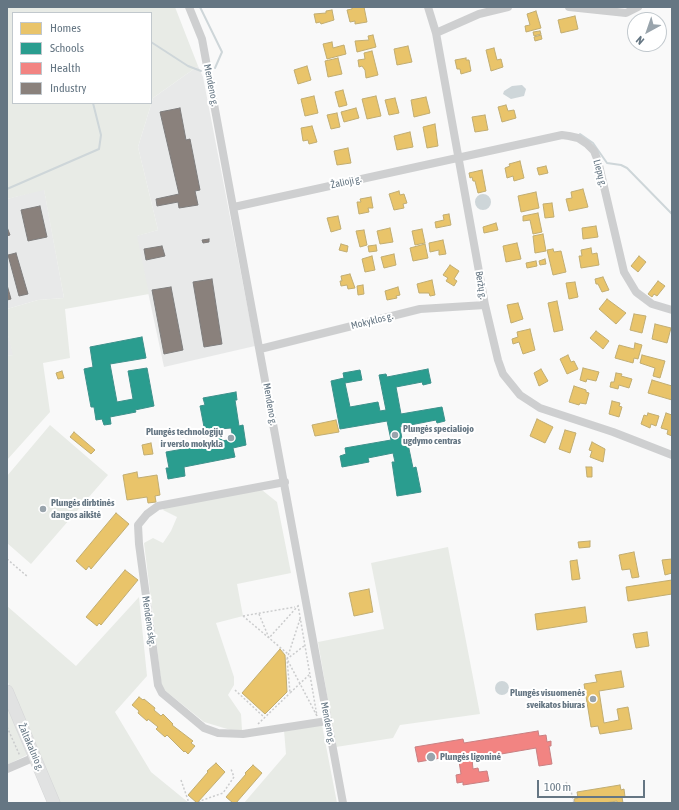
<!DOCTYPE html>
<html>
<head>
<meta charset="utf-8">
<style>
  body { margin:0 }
  #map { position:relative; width:679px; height:810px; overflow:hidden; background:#f9f9f9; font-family:"Asap Condensed",sans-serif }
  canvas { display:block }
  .frame { position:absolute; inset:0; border:8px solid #657683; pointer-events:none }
  .legend { position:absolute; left:12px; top:12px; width:140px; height:92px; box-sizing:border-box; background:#fff; border:1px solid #c1c8cd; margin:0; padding:5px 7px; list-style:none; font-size:12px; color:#657683 }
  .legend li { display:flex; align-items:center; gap:8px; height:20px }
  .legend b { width:20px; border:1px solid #c1c8cd }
  .north { position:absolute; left:627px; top:12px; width:40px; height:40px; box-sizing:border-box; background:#fff; border:1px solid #c1c8cd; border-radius:50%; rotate:220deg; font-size:11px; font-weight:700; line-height:16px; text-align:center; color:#657683 }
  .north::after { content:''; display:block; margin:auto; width:14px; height:18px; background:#99a4ac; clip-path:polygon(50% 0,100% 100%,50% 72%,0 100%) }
  .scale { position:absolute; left:537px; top:780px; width:108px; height:18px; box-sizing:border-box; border:2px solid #657683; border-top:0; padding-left:5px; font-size:12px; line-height:14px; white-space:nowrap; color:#657683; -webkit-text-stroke:3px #fff; paint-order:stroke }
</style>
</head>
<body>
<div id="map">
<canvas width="679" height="810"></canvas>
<div class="frame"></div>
<ul class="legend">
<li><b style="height:11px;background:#e9c46a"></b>Homes</li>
<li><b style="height:11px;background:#2a9d8f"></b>Schools</li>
<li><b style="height:11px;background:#f28482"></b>Health</li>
<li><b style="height:11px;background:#8a817c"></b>Industry</li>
</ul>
<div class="north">N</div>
<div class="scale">100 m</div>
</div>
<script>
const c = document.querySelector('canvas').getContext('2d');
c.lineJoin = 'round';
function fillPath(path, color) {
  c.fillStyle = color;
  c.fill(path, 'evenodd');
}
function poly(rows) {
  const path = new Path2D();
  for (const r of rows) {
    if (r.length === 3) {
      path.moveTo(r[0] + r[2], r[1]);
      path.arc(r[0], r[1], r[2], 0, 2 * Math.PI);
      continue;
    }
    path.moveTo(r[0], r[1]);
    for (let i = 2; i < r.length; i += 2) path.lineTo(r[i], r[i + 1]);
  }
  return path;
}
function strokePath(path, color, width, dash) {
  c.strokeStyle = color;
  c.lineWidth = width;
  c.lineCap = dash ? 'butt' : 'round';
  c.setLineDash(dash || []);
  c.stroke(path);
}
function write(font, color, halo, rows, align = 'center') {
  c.font = font + ' "Asap Condensed",sans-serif';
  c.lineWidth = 4;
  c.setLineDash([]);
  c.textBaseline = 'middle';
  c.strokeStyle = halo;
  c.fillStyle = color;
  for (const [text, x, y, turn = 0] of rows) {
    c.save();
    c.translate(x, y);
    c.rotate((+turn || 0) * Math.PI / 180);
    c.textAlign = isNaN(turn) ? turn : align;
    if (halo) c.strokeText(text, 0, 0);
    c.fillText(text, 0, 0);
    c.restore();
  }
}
const built = poly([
  [198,66,203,77,255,346,164,367,136,236,158,230,138,147,153,98],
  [44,189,64,298,38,300,7,309,7,199],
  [7,332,14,355,7,356]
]);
const green = poly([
  [7,7,175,7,198,66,153,98,138,147,158,230,137,236,149,294,65,309,70,358,43,363,50,412,7,460,7,356,13,355,7,332,7,309,38,300,64,298,44,190,7,199],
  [13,13,151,13,151,103,13,103],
  [50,425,108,475,31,564,7,543,7,476],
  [262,490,277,502,291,573,237,584,243,616,216,623,234,677,234,685,228,695,241,714,242,730,234,731,204,722,162,688,144,543,153,538,163,543,171,531,177,517,163,510,165,507],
  [448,547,480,714,400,725,393,738,336,747,318,642,384,629,371,563],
  [139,597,147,676,115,712,151,772,189,803,59,803,7,680,7,606,76,666],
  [7,706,27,755,7,765],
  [322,725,337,803,244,803,286,754,284,730]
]);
const water = poly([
  [522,85,526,89,524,96,511,99,503,94,504,91,512,86],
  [483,202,8],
  [502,688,7]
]);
const homes = poly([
  [352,7,364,7,367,22,355,24,355,21,350,22,347,10,352,9,352,7],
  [332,10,334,20,321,24,320,22,316,23,314,14,326,13,326,11,332,10],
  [536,11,541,28,526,32,525,26,530,25,527,14,536,11],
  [575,16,578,29,561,33,558,20,575,16],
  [540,31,541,34,534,36,533,32,540,31],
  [373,35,376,47,357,52,355,41,369,40,368,36,373,35],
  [541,35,542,39,535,41,534,37,541,35],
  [332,42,333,48,344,45,346,54,327,59,323,44,332,42],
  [408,46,412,62,397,65,394,49,408,46],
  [494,48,497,60,501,59,503,67,491,71,486,50,494,48],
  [372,51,378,75,366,78,365,70,362,66,359,67,358,60,365,59,364,53,372,51],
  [338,58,342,74,328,77,325,61,338,58],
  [466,58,466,60,469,60,471,71,461,74,460,69,457,69,455,60,466,58],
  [307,66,311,80,298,84,294,70,307,66],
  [343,90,347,105,339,107,335,92,343,90],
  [314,96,318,113,305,116,301,99,314,96],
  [376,96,381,116,367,119,362,99,376,96],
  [426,97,430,113,414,117,411,100,426,97],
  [395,98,399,113,389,115,385,100,395,98],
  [506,105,508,111,514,110,516,118,502,122,498,107,506,105],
  [356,108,359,118,344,122,341,112,356,108],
  [337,113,340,127,331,129,327,115,337,113],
  [485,115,488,130,475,132,472,117,485,115],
  [435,124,438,146,427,148,423,127,435,124],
  [312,126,317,142,309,144,308,140,303,141,301,128,312,126],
  [410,132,413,147,397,150,394,136,410,132],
  [348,148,351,163,337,165,334,151,348,148],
  [520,161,524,178,514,181,513,176,507,178,505,168,510,166,509,164,520,161],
  [546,166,548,173,539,175,537,168,546,166],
  [482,170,486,191,478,193,475,181,473,181,472,177,470,178,469,173,482,170],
  [583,189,588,207,569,211,566,199,572,198,571,192,583,189],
  [399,191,400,195,404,194,407,203,403,204,404,208,394,210,389,194,399,191],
  [536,192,539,208,521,212,518,196,536,192],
  [371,197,373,208,368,208,369,212,359,214,357,202,361,202,360,199,371,197],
  [552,203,554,217,545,218,543,204,552,203],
  [538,213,542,232,533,234,530,220,523,221,523,216,538,213],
  [449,214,451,225,436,228,435,222,444,220,443,215,449,214],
  [338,216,341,229,331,232,327,218,338,216],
  [496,223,498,230,484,233,483,227,496,223],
  [596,226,598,237,583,239,582,228,596,226],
  [390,228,393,242,380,244,377,231,390,228],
  [422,229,425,243,415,245,412,231,422,229],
  [364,230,367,245,360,247,356,231,364,230],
  [543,234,546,251,535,253,533,236,543,234],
  [443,240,446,254,439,255,439,250,430,252,429,243,443,240],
  [517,243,521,259,506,262,503,246,517,243],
  [341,244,348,246,347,252,339,250,341,244],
  [425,244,428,258,413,261,410,248,425,244],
  [376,245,377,251,369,252,368,246,376,245],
  [591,248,592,254,597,253,599,265,581,268,579,256,582,256,581,250,591,248],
  [553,249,554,252,561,251,566,272,553,275,547,250,553,249],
  [394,254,396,265,384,268,381,257,394,254],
  [372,256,375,270,365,272,362,259,372,256],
  [639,256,646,262,638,272,631,266,639,256],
  [545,259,546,264,540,265,539,261,545,259],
  [536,261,537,266,527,268,526,263,536,261],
  [450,265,459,271,454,279,457,281,454,286,446,281,448,278,443,275,450,265],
  [350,274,355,288,348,289,347,285,341,286,340,281,342,281,341,276,350,274],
  [603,277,609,290,602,292,598,284,596,284,595,279,603,277],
  [432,280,435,295,430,296,429,293,419,293,417,284,432,280],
  [658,281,665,286,657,296,654,294,652,297,648,294,658,281],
  [575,282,578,297,569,299,566,283,575,282],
  [363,285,364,294,358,295,357,286,363,285],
  [398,287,400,295,396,296,397,298,387,300,385,291,398,287],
  [607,299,626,313,616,324,599,309,607,299],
  [557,301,563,330,554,332,548,303,557,301],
  [518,303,523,319,511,323,507,305,518,303],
  [634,314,646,316,642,333,630,330,634,314],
  [655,324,671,328,667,343,652,339,655,324],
  [530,329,535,350,523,354,519,342,513,344,512,339,518,337,517,332,530,329],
  [596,331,609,341,603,349,590,338,596,331],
  [635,343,642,345,638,359,634,358,633,363,615,358,619,345,634,349,635,343],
  [568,355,571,362,574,361,578,369,567,374,560,359,568,355],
  [642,355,665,361,660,378,653,376,655,368,640,363,642,355],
  [583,368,599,372,596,381,587,379,586,382,580,380,583,368],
  [541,369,548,381,539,386,534,373,541,369],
  [62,371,64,378,58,379,56,373,62,371],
  [616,373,622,374,621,376,632,379,629,388,619,385,618,389,610,387,611,382,614,382,616,373],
  [652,380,672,386,672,400,648,393,652,380],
  [574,386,586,390,586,392,589,393,586,404,580,403,579,405,569,402,574,386],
  [612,401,620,403,619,406,622,407,619,417,609,414,612,401],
  [648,413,659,416,656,426,651,424,650,428,641,424,644,415,647,416,648,413],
  [666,413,672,415,672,436,667,434,668,430,661,428,666,413],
  [537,419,553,427,545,443,530,436,537,419],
  [336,420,339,432,315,436,312,425,336,420],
  [565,430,576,433,570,453,559,449,565,430],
  [74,432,95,450,91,454,70,437,74,432],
  [592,442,605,449,603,462,590,457,592,451,589,450,592,442],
  [151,443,153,454,144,455,142,445,151,443],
  [586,467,592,467,592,477,587,477,586,467],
  [137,472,138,478,157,475,160,495,155,496,156,502,148,503,147,497,127,500,123,475,137,472],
  [116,513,129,524,91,569,89,566,86,570,76,561,116,513],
  [590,541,590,547,579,548,578,542,590,541],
  [634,552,639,577,632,578,630,569,622,570,619,555,634,552],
  [672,559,672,573,665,575,662,560,672,559],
  [577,560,580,579,572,580,570,561,577,560],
  [125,570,138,580,101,625,99,623,97,626,86,617,125,570],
  [672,580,672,594,628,601,626,587,672,580],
  [369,589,373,612,354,616,349,593,369,589],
  [585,607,587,622,537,630,535,614,585,607],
  [647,632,649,646,636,648,633,634,647,632],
  [280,649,285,655,287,692,265,714,242,693,280,649],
  [621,671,624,687,599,691,604,723,619,720,617,709,628,707,632,729,600,734,598,726,591,727,584,684,597,682,595,675,621,671],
  [139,697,143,700,144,699,155,708,154,710,161,716,163,714,173,724,172,725,193,741,191,743,195,746,188,754,185,751,184,752,167,735,165,737,156,729,158,727,148,719,147,721,138,713,139,711,132,705,139,697],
  [216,763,225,772,197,803,188,795,208,772,207,771,216,763],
  [253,765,262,773,236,803,233,803,226,797,246,774,245,773,253,765],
  [620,785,621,790,624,789,625,797,622,797,623,803,617,803,617,801,605,803,575,803,574,799,578,798,577,792,620,785]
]);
const schools = poly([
  [142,337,146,358,110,364,117,402,133,399,128,371,147,368,154,406,135,410,136,412,110,417,111,424,104,425,102,419,96,420,94,407,91,407,84,369,93,367,90,347,142,337],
  [428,369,431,383,423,385,422,382,396,387,401,414,442,407,445,421,437,423,436,420,400,427,403,445,408,444,413,468,416,467,421,492,397,496,392,462,395,462,393,453,368,458,369,462,342,467,340,456,346,454,345,448,391,440,387,421,340,429,331,381,344,378,343,373,360,370,362,380,345,383,350,407,378,402,380,411,386,410,379,375,386,374,387,377,428,369],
  [236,392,237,400,235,400,239,426,243,425,246,445,233,448,235,457,184,467,185,476,168,479,166,468,169,468,166,452,218,443,216,430,205,432,200,406,205,405,203,398,236,392],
  [231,428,233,439,222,441,220,429,231,428]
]);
const health = poly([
  [538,731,539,736,546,735,547,742,551,741,551,746,549,746,552,764,539,766,536,748,472,759,473,769,478,768,479,772,487,771,489,781,463,785,463,782,457,783,456,775,461,774,458,755,418,762,415,747,463,739,464,743,538,731]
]);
const industry = poly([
  [180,108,186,140,190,139,200,190,195,191,198,205,179,208,178,202,157,206,156,199,179,194,160,112,180,108],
  [40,206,47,237,28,241,21,210,40,206],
  [7,227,10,235,7,236,7,227],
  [209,239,209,242,203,243,202,240,209,239],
  [162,246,165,256,146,260,144,249,162,246],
  [16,253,28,294,19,296,8,255,16,253],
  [212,279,222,344,204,347,193,282,212,279],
  [7,285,11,299,7,300,7,285],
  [171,287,183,350,164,354,152,290,171,287]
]);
const stream = poly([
  [200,7,222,52,215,68],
  [151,42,188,66,201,71],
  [580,134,593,143,607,163,621,165,627,168,672,214],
  [7,189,99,149,101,135,93,103]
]);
const path = poly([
  [7,559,28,577],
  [298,605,317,716],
  [259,614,269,638,298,606],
  [243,616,288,654],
  [243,616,295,607],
  [300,619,287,659,317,716],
  [304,646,287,659,290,693,310,674],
  [235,690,265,718],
  [258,724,290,693],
  [7,727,20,756],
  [181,780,189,803],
  [566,782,571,791,574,803],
  [199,803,200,801,223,793,234,777,231,769]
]);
const street = poly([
  [189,7,202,39,343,803],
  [428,7,436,33,485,305,498,360,503,374,520,395,540,408,613,432,672,455],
  [569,7,626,13,638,7],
  [436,33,479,14,508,7],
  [234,207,562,135,569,136,578,138,587,144,594,151,598,161,624,272,636,292,652,304,672,310],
  [260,349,420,309,485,305],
  [285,482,158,506,147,514,138,525,139,544,158,685,162,693,204,728,218,733,243,734,327,721],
  [7,769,35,757]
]);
const primary = poly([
  [7,691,54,803]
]);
const markers = [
  [395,435,4,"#99a4ac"],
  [231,438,4,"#99a4ac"],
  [43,509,4,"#99a4ac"],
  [593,699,4,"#99a4ac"],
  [431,757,5,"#99a4ac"]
];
const streetNames = [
  ["Mendeno g.",211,85,79],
  ["Liepų g.",600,173,75],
  ["Žalioji g.",346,182,-12],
  ["Beržų g.",481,285,80],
  ["Mokyklos g.",372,321,-14],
  ["Mendeno g.",270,404,80],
  ["Mendeno skg.",149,621,82],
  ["Mendeno g.",328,723,79],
  ["Žaltakalnio g.",31,747,67]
];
const poiNames = [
  ["Plungės specialiojo",403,429],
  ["ugdymo centras",403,441],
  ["Plungės technologijų",223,432,"right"],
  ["ir verslo mokykla",223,444,"right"],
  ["Plungės dirbtinės",51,503],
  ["dangos aikštė",51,515],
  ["Plungės visuomenės",585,693,"right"],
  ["sveikatos biuras",585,705,"right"],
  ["Plungės ligoninė",440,757]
];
fillPath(built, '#e8e9e9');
fillPath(green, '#e8ebe6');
fillPath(water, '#ced6d9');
fillPath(homes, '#e9c46a');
strokePath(homes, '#c1ad72', 1);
fillPath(schools, '#2a9d8f');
strokePath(schools, '#3c918b', 1);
fillPath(health, '#f28482');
strokePath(health, '#c88082', 1);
fillPath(industry, '#8a817c');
strokePath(industry, '#7f7e7e', 1);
strokePath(stream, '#ced6d9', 2);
strokePath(primary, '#d5d6d7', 13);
strokePath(path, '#cbcccd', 1.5, [2, 2]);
strokePath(street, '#cecfd0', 8);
strokePath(primary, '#e1e2e2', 12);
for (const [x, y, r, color] of markers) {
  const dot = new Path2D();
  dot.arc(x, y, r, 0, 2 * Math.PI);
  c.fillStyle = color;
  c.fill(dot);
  strokePath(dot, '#fff', 1.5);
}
write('10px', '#657683', '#fff', streetNames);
write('bold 10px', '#657683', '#fff', poiNames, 'left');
</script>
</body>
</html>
